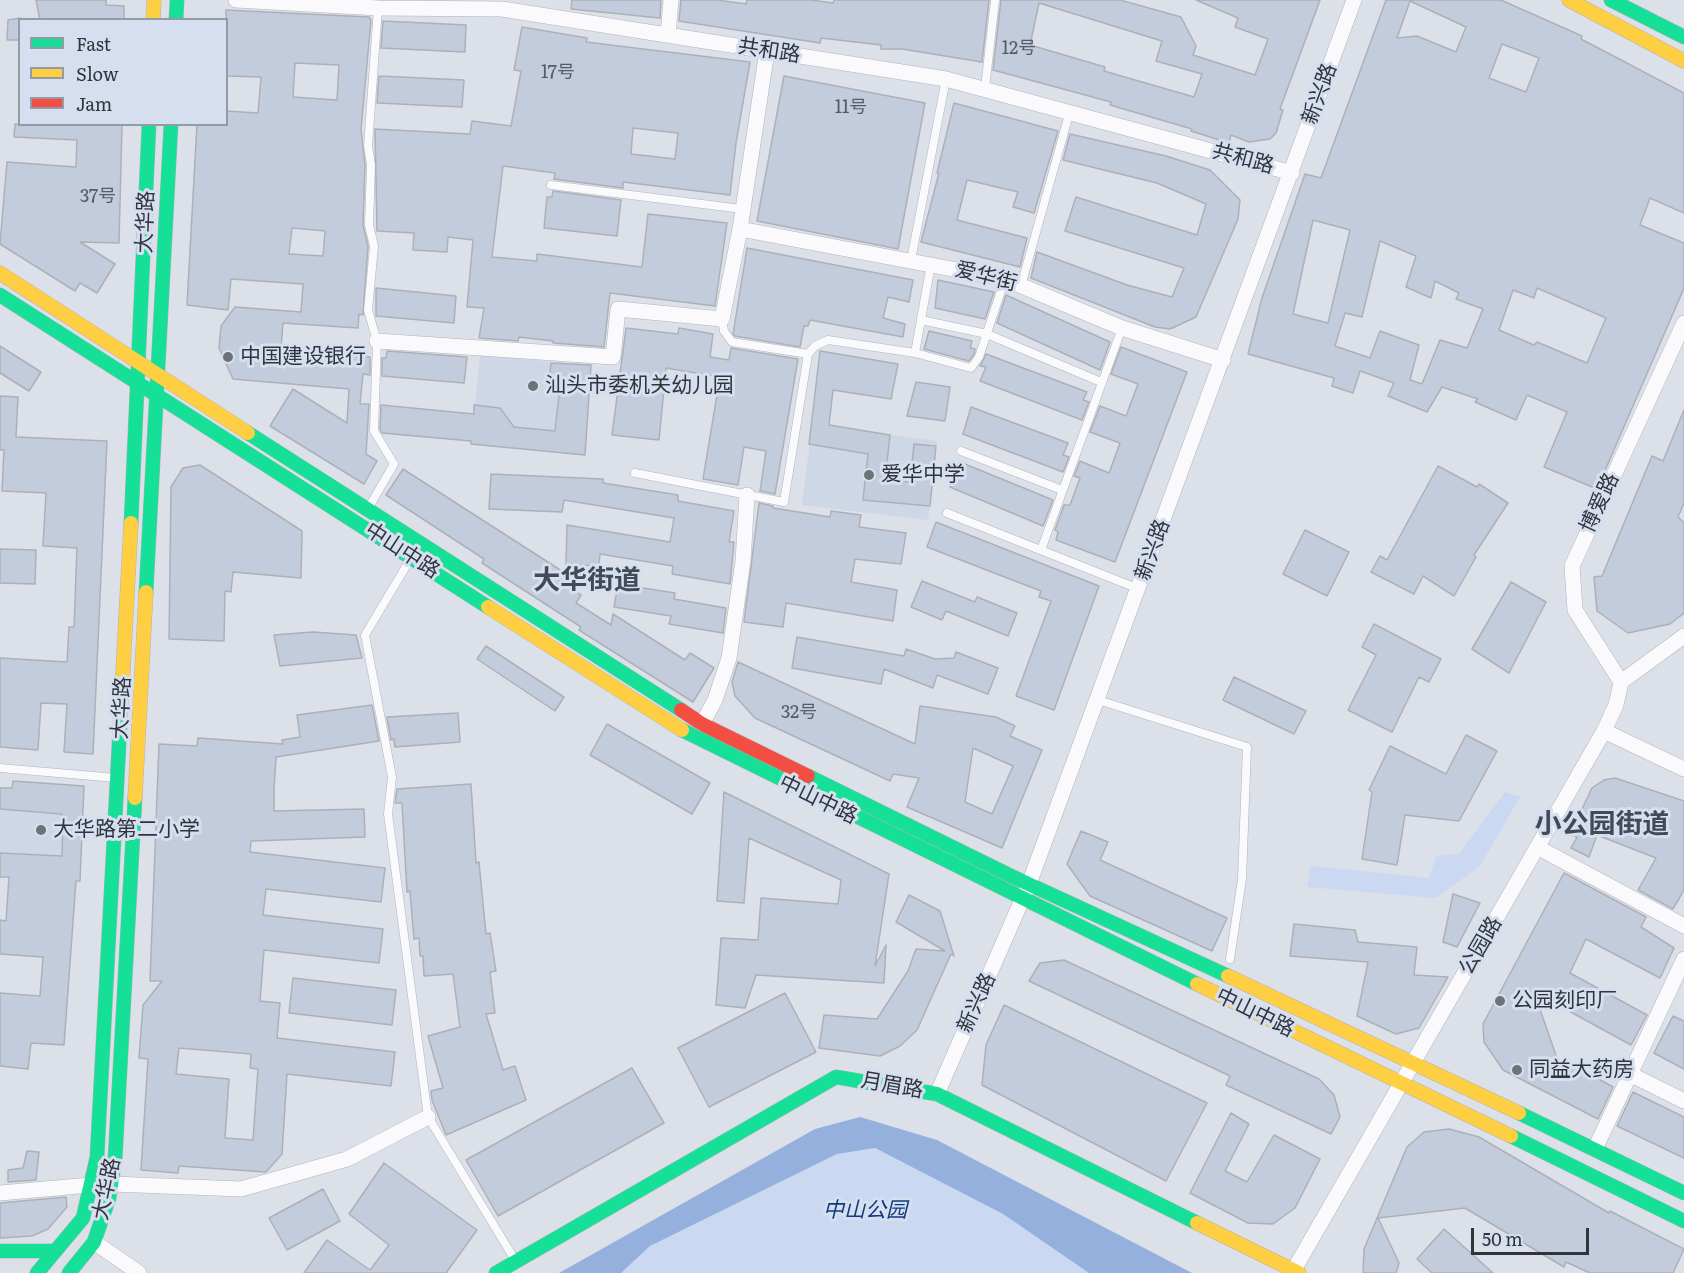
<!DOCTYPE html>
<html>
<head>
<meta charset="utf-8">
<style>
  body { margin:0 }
  #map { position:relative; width:1684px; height:1273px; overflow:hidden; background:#dce0e9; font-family:Literata,serif }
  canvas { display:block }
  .legend { position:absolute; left:18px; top:18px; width:210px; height:108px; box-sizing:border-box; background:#d6dfef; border:2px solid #949ba7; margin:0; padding:8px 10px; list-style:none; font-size:18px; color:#31353b }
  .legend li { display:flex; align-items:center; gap:12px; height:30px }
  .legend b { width:30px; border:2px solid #949ba7 }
  .scale { position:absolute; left:1471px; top:1228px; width:118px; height:27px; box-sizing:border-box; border:3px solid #31353b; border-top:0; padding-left:8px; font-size:18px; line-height:21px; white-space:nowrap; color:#31353b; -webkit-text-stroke:4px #d6dfef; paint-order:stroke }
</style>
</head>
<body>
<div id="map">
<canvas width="1684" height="1273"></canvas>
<ul class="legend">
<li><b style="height:8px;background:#16e098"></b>Fast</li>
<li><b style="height:8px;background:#ffcf43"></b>Slow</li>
<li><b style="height:8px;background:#f24e42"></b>Jam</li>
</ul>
<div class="scale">50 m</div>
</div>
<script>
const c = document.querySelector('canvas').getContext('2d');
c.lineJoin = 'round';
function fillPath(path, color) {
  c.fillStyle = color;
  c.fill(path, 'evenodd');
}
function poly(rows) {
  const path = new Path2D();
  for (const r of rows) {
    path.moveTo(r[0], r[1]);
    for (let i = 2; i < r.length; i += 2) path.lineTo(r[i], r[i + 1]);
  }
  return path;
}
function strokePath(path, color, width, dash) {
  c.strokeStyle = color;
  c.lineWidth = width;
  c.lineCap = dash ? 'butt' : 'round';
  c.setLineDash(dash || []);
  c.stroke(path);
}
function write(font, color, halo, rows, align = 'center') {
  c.font = font + ' Literata,"Noto Sans SC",serif';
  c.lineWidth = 6;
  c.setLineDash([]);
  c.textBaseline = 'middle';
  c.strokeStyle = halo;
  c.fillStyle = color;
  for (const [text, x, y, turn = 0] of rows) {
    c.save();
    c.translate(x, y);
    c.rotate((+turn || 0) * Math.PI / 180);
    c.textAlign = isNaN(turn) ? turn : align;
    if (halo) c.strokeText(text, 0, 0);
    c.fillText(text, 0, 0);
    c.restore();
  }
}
const built = poly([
  [480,355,591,366,585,455,471,444],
  [812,425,937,441,928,520,802,505],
  [13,781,84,786,80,881,0,877,0,788,12,788]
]);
const green = poly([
  [1505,792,1520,797,1480,866,1436,898,1307,887,1311,866,1429,878,1436,856,1459,854],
  [875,1148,1003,1214,1089,1273,621,1273,650,1246,837,1154]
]);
const water = poly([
  [860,1117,937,1140,1192,1273,1089,1273,1003,1214,875,1148,837,1154,650,1246,621,1273,559,1273,815,1129]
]);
const building = poly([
  [36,0,106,0,106,5,124,6,124,20,40,20,36,0],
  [572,0,661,0,660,18,571,9,572,0],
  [681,0,717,0,746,4,747,0,811,0,833,3,834,0,989,0,982,62,902,49,881,49,881,45,821,38,820,43,679,21,681,0],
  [1001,0,1120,0,1181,17,1196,46,1193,55,1255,75,1268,39,1235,27,1238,18,1196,0,1320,0,1280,109,1283,110,1276,133,1270,139,1249,142,1231,135,1229,143,1191,131,1192,129,1110,105,1111,102,993,70,1001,0],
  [1039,3,1162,41,1156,61,1202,74,1194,97,1104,71,1105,67,1030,45,1039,3],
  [1386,0,1501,0,1582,36,1581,39,1684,93,1684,213,1650,198,1640,225,1684,243,1684,288,1597,489,1544,467,1567,412,1527,395,1516,420,1475,402,1478,399,1442,387,1427,412,1388,396,1394,383,1360,371,1353,393,1332,386,1334,378,1248,354,1262,298,1305,174,1321,178,1386,0],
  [1410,1,1466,27,1456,52,1417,36,1397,38,1410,1],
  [1502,44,1539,58,1526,92,1489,78,1502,44],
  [1313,220,1350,230,1328,323,1293,314,1313,220],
  [1380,241,1416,256,1406,287,1431,298,1435,281,1459,293,1456,299,1483,309,1467,348,1440,340,1422,384,1410,380,1419,345,1380,331,1370,358,1335,346,1345,313,1362,317,1380,241],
  [1537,288,1606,318,1587,363,1537,342,1534,345,1499,330,1513,290,1534,298,1537,288],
  [226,10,369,17,371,20,361,129,365,165,363,225,368,246,363,315,359,314,358,328,283,323,281,348,370,357,370,375,363,374,360,404,369,404,366,454,377,461,364,484,270,426,293,389,347,423,349,389,233,379,219,348,221,326,235,307,301,312,303,284,231,279,228,310,187,305,197,124,226,124,226,111,258,113,261,77,226,76,226,10],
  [295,63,339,65,337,100,293,97,295,63],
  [292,228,325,231,323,256,289,254,292,228],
  [20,18,20,40,7,40,8,20,20,18],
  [383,21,466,25,465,52,381,48,383,21],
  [522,27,587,38,586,42,750,62,736,143,730,195,623,182,623,188,554,179,555,173,503,166,492,257,537,261,537,254,642,267,648,214,727,223,715,306,610,293,604,347,553,343,553,341,519,337,518,341,479,338,484,308,467,307,473,240,448,237,447,252,413,250,414,233,377,231,375,129,470,134,472,121,511,126,521,71,514,70,522,27],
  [633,128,678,133,675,159,631,154,633,128],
  [379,76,464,80,462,107,377,103,379,76],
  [784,76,925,103,898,249,757,221,784,76],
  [954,103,1058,131,1034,213,1013,207,1018,192,967,180,957,220,1027,238,1020,267,921,242,939,173,937,173,954,103],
  [15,124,122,124,119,243,80,242,115,264,97,293,80,283,75,291,0,244,7,162,76,167,77,140,14,137,15,124],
  [1070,134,1166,156,1210,170,1240,200,1238,219,1196,317,1170,329,1155,327,1031,278,1037,252,1127,285,1172,297,1184,268,1065,231,1076,197,1197,235,1206,204,1157,183,1063,160,1070,134],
  [553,191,621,200,617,236,544,228,547,197,552,197,553,191],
  [747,248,913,280,909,302,888,297,883,318,905,324,903,337,810,320,808,326,804,326,800,347,735,336,733,334,747,248],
  [938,280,994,292,985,319,935,308,938,280],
  [376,288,456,296,454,323,376,316,376,288],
  [1006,295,1110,342,1100,370,997,323,1006,295],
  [626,328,678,334,679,328,713,334,710,357,729,360,731,348,798,359,775,494,760,491,766,451,744,447,738,485,703,479,720,377,666,368,659,440,612,435,626,328],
  [929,331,972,341,970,348,975,349,974,354,969,361,924,349,929,331],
  [0,346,41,372,29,391,0,373,0,346],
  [1121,347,1187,372,1115,562,1056,540,1058,532,1055,530,1064,505,1070,505,1080,478,1074,476,1080,461,1109,473,1120,443,1090,432,1100,406,1126,416,1138,384,1111,374,1121,347],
  [387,351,467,357,464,383,382,376,382,358,386,358,387,351],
  [820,351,898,364,891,399,833,390,829,425,890,435,885,480,910,482,914,444,936,446,930,506,863,500,868,454,809,444,820,351],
  [986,354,1087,392,1083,400,1089,402,1082,420,980,381,986,367,980,366,986,354],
  [551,363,591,365,585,455,471,444,471,441,382,433,380,429,381,405,474,414,474,405,500,408,514,427,555,431,559,395,548,393,551,363],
  [916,382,950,387,945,421,907,416,916,382],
  [0,396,18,397,16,437,107,441,93,754,64,752,67,704,41,703,38,750,0,747,0,658,67,662,69,627,74,627,77,548,43,546,46,493,2,491,4,450,0,450,0,396],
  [971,407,1068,443,1063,455,1069,457,1063,472,963,434,971,407],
  [1684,410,1684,503,1678,517,1684,523,1684,613,1670,624,1628,633,1597,611,1594,577,1602,576,1652,456,1663,461,1684,410],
  [960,462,1053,500,1043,526,950,487,960,462],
  [200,465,302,531,301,578,233,572,231,592,225,591,224,641,169,639,171,487,183,468,200,465],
  [1438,466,1477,487,1479,484,1508,503,1474,555,1476,557,1454,596,1423,576,1414,594,1371,572,1380,556,1387,560,1438,466],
  [403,469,565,573,559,581,581,595,576,603,611,625,613,614,685,660,690,653,714,668,693,702,579,630,581,627,482,563,484,559,386,495,403,469],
  [491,474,603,479,603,483,678,495,678,501,734,511,729,542,734,542,730,584,672,574,673,566,600,554,599,566,566,564,567,525,670,542,674,518,564,500,562,512,489,509,491,474],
  [759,503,773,506,773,508,830,517,831,511,861,515,859,527,906,533,901,564,855,559,851,582,897,590,893,621,786,603,783,627,744,622,759,503],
  [936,522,1099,586,1054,710,1016,696,1051,601,1039,597,1041,591,927,547,936,522],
  [1305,530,1349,552,1327,596,1283,574,1305,530],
  [0,549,36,550,35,584,0,583,0,549],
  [922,581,975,602,977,597,1017,613,1008,636,946,611,942,620,911,607,922,581],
  [1511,582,1546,602,1509,673,1472,649,1511,582],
  [618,584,675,593,674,599,726,608,723,633,669,624,671,616,614,607,618,584],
  [1374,624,1441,659,1429,682,1419,677,1392,732,1348,710,1376,655,1362,647,1374,624],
  [313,632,356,635,362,658,280,666,274,635,313,632],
  [797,637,904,656,906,649,935,659,954,658,956,652,998,668,988,694,937,675,933,688,884,669,881,684,792,668,797,637],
  [486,646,564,697,555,711,477,659,486,646],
  [738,662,915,744,920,706,996,717,1015,726,1010,736,1042,750,1002,848,907,807,919,778,893,774,890,781,755,718,735,696,732,682,738,662],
  [973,748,1013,766,992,814,965,802,973,748],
  [1234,677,1306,711,1294,734,1223,700,1234,677],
  [372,705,379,741,276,757,274,789,274,811,364,809,365,837,251,841,250,852,385,868,381,902,266,889,263,915,383,929,379,963,264,950,260,1001,280,1003,277,1038,395,1052,391,1086,287,1074,282,1154,266,1172,179,1166,178,1173,141,1170,148,1059,139,1058,143,1005,162,981,150,981,159,744,197,746,198,738,283,744,282,740,300,737,297,715,372,705],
  [179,1048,251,1054,250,1068,258,1069,253,1140,225,1138,229,1079,176,1074,179,1048],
  [458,713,460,742,395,747,394,739,391,740,387,717,458,713],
  [607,724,710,783,692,814,590,755,607,724],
  [1466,735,1497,751,1459,821,1405,815,1397,865,1362,859,1372,792,1369,790,1390,746,1446,774,1466,735],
  [1615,778,1684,801,1684,890,1673,909,1638,890,1656,858,1597,835,1589,857,1571,848,1577,837,1570,834,1592,788,1604,780,1615,778],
  [13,781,84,786,80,881,76,881,64,1045,31,1043,28,1069,0,1066,0,993,40,996,43,957,0,954,0,920,6,921,9,877,0,877,0,853,62,856,63,823,62,814,0,809,0,788,12,788,13,781],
  [471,784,476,863,479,862,486,934,490,933,496,971,490,972,495,1013,486,1014,503,1070,515,1066,526,1100,446,1135,432,1100,431,1091,443,1088,428,1036,460,1027,453,974,424,976,423,956,420,956,419,938,414,939,410,891,407,892,402,803,395,803,397,789,471,784],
  [724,792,889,874,875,966,886,945,884,983,756,975,745,1008,716,1005,721,938,758,940,761,898,838,904,841,880,749,838,744,903,717,901,724,792],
  [1081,831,1108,842,1100,860,1227,918,1212,951,1090,896,1067,864,1081,831],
  [1564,873,1646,917,1641,927,1674,948,1660,978,1586,939,1570,973,1647,1015,1631,1045,1534,992,1560,1067,1579,1068,1613,1087,1598,1119,1503,1070,1484,1042,1483,1024,1564,873],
  [1453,894,1480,903,1457,947,1443,942,1453,894],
  [909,895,940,911,954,956,951,954,917,1030,900,1046,880,1056,819,1048,824,1015,877,1019,908,971,916,949,945,951,896,922,909,895],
  [1294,924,1355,930,1358,942,1417,947,1414,975,1448,977,1419,1028,1396,1034,1357,1016,1368,962,1290,956,1294,924],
  [1064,960,1319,1079,1334,1095,1340,1117,1331,1134,1226,1085,1230,1076,1029,981,1040,963,1064,960],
  [293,978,396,990,392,1025,289,1013,293,978],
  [785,993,816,1052,709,1107,678,1048,785,993],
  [1004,1005,1207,1103,1166,1181,982,1085,986,1045,1004,1005],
  [1673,1016,1684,1021,1684,1069,1654,1053,1673,1016],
  [632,1068,664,1123,498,1216,466,1160,632,1068],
  [1633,1092,1684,1117,1684,1158,1617,1126,1633,1092],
  [1231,1113,1249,1124,1225,1171,1247,1182,1274,1135,1320,1159,1295,1208,1273,1224,1248,1223,1190,1193,1231,1113],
  [1449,1129,1479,1137,1609,1213,1610,1211,1684,1249,1673,1273,1590,1273,1566,1262,1564,1267,1465,1208,1378,1218,1399,1263,1396,1273,1363,1273,1364,1249,1407,1147,1424,1132,1449,1129],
  [27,1151,39,1152,36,1180,8,1182,8,1170,23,1168,27,1151],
  [384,1163,477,1230,446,1273,304,1273,327,1240,370,1270,389,1245,349,1214,384,1163],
  [323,1189,340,1221,287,1250,269,1218,323,1189],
  [66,1197,67,1207,48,1229,32,1236,0,1238,0,1203,66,1197],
  [1444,1229,1493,1273,1432,1273,1417,1259,1444,1229]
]);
const lane = poly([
  [985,88,995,0],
  [551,185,742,209],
  [911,260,946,79],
  [1021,286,1070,111],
  [722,319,724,331,732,342,808,354,815,346,828,340,915,353,971,368,979,357,1005,279],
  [921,320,987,334,1101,382],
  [915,353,931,264],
  [961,451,1062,490],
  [635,473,784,502,808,354],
  [369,507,394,464,374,431,377,341,368,310,374,246,369,225,371,165,368,146,378,8],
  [947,513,1139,589],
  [1041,550,1122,328],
  [411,558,365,635,392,777,388,814,428,1117,515,1260],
  [1098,700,1247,747,1242,879,1230,959],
  [0,768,116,778]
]);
const street = poly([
  [236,0,378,8,502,9,946,79,1292,173],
  [668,35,671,0],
  [740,229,1005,279,1122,328,1223,360],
  [377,341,613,357,618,309,722,319,740,229,767,51],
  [1621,682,1575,610,1572,566,1684,323],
  [702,724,715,700,729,658,743,561,747,495],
  [1604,731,1684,769],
  [1537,847,1684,926],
  [1630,1074,1684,1101],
  [937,1094,1029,884,1354,0],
  [1595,1149,1684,959],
  [112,1184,241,1189,347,1159,428,1117],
  [0,1193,90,1185],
  [94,1242,139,1273],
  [1292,1273,1604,731,1616,705,1621,682,1684,636]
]);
const fast = poly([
  [1611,0,1684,37],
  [176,20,177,0],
  [0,295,488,607],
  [248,433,681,710],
  [131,523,149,124],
  [146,592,171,124],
  [682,730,1197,984],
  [808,776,1009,875,1228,976],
  [1519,1113,1684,1193],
  [1511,1136,1684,1221],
  [0,1251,54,1251],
  [37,1273,83,1218,97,1157,121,707],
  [69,1273,94,1242,109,1198,115,1160,135,798],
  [496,1273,836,1077,937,1094,1197,1223]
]);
const slow = poly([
  [1569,0,1684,61],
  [153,20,154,0],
  [0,273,248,433],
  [488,607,682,730],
  [121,707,131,523],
  [135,798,146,592],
  [1228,976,1519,1113],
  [1197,984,1511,1136],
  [1197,1223,1299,1273]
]);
const jam = poly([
  [681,710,702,724,808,776]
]);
const markers = [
  [228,357,6,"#6d7178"],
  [533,386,6,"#6d7178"],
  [869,475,6,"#6d7178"],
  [41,830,6,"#6d7178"],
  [1500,1001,6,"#6d7178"],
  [1517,1070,6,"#6d7178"]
];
const numberNames = [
  ["12号",1019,49],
  ["17号",558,73],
  ["11号",851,108],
  ["37号",98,197],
  ["32号",799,713]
];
const streetNames = [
  ["共和路",769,51,9],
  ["新兴路",1320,94,-70],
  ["共和路",1243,159,15],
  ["大华路",146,222,-88],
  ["爱华街",986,277,14],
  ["博爱路",1600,503,-65],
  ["新兴路",1153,550,-70],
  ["中山中路",402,551,33],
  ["大华路",122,708,-87],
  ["中山中路",818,800,26],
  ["公园路",1481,946,-60],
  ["新兴路",977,1003,-66],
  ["中山中路",1255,1013,26],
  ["月眉路",892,1086,10],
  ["大华路",107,1189,-78]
];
const poiNames = [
  ["中国建设银行",240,357],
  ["汕头市委机关幼儿园",545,386],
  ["爱华中学",881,475],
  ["大华路第二小学",53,830],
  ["公园刻印厂",1512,1001],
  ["同益大药房",1529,1070]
];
const parkNames = [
  ["中山公园",865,1211]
];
const districtNames = [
  ["大华街道",587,581],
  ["小公园街道",1602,825]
];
fillPath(built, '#cdd7e6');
fillPath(green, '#cad8f1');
fillPath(water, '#96b0dd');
fillPath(building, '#c3ccdc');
strokePath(building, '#adb0b7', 1.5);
strokePath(lane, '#b1b4bb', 9);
strokePath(street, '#b1b4bb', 16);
strokePath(fast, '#b1b4bb', 15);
strokePath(slow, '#b1b4bb', 15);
strokePath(jam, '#b1b4bb', 15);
strokePath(lane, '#fafafc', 8);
strokePath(street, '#fafafc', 15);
strokePath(fast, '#16e098', 14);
strokePath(slow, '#ffcf43', 14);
strokePath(jam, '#f24e42', 14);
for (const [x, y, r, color] of markers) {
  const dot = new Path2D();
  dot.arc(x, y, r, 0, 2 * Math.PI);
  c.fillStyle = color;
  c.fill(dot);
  strokePath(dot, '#d6dfef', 2);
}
write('18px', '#565c64', null, numberNames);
write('21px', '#31353b', '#d6dfef', streetNames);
write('21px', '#31353b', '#d6dfef', poiNames, 'left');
write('italic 21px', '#103a80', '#d6dfef', parkNames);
write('bold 27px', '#434a57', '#d6dfef', districtNames);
</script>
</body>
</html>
